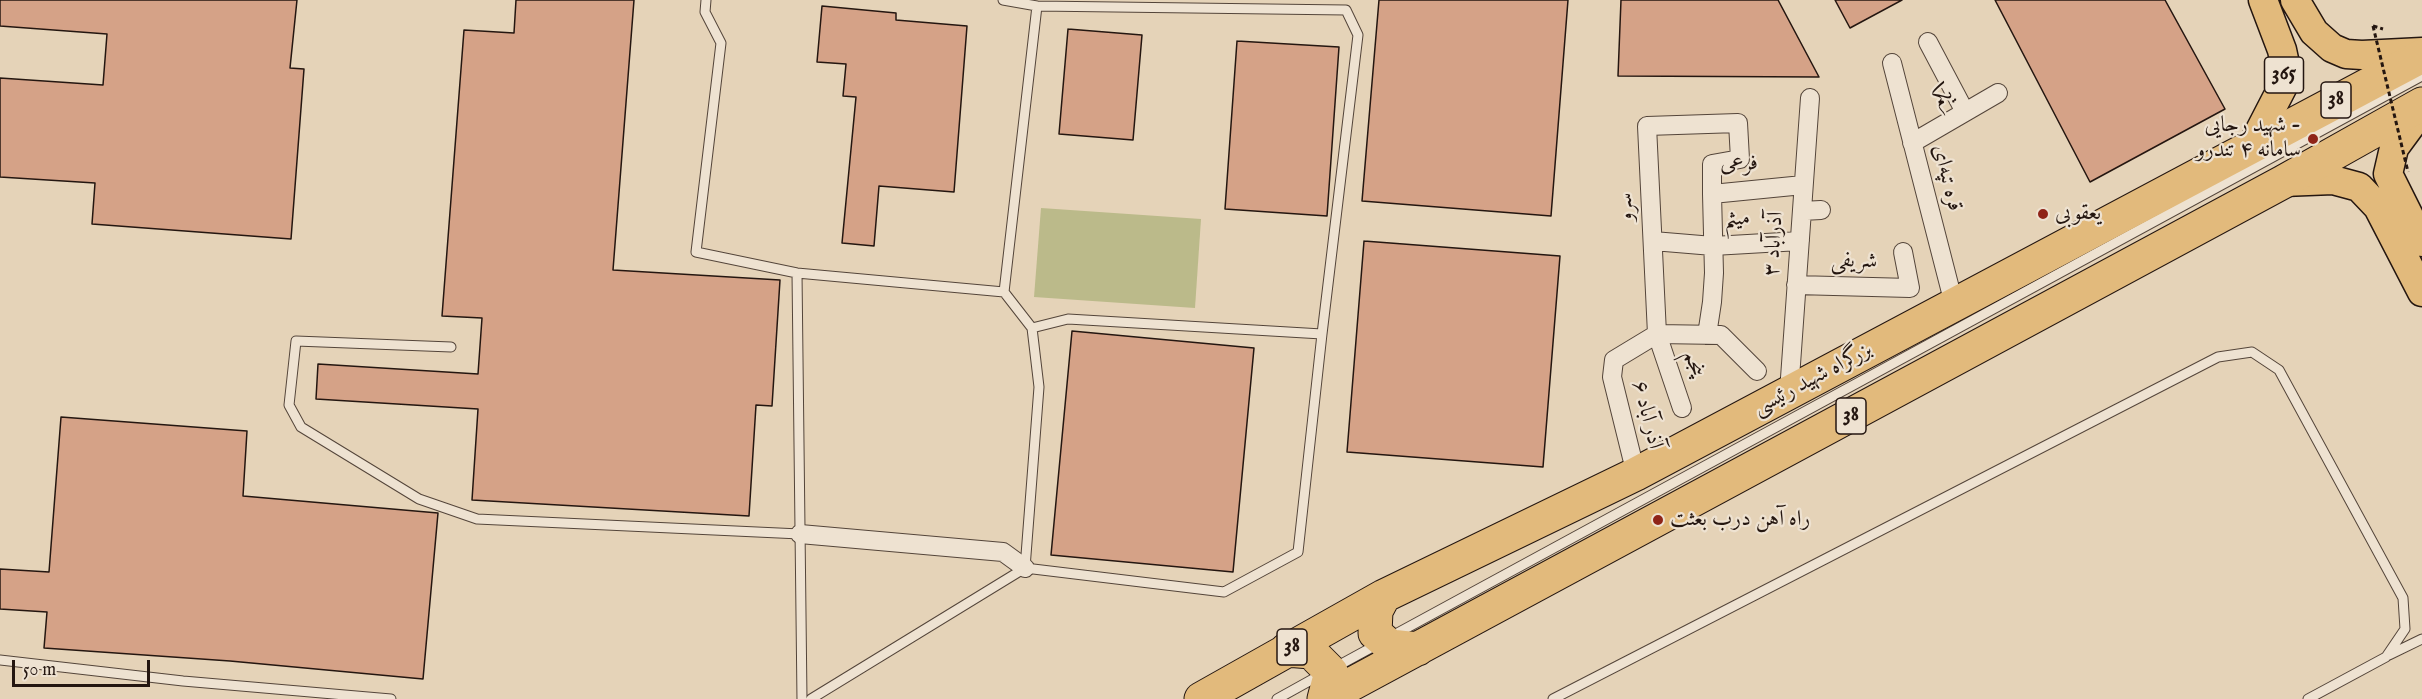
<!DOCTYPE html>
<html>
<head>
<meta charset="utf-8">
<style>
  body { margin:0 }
  #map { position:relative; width:2422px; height:699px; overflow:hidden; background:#e5d3b8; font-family:"IM FELL English",serif }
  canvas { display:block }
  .scale { position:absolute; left:12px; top:660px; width:138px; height:27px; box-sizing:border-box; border:3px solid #241610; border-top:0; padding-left:8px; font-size:18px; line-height:21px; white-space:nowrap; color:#241610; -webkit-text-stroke:4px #eee2d1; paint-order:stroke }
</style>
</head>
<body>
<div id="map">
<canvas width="2422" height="699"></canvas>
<div class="scale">50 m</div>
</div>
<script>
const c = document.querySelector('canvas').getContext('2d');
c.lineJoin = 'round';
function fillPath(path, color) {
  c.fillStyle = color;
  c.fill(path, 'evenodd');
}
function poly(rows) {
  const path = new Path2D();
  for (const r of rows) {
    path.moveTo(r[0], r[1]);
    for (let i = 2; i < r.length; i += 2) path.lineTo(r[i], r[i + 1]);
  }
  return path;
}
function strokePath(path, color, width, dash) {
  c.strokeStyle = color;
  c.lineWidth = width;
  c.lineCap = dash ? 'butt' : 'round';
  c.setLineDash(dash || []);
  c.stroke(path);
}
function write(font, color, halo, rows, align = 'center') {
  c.font = font + ' "IM FELL English",Amiri,serif';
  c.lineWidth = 4.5;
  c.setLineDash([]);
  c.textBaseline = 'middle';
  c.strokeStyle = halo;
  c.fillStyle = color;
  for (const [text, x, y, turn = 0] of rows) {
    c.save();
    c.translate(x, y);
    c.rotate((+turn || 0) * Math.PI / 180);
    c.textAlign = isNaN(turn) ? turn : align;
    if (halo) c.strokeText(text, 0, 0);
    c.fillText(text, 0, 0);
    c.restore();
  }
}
const green = poly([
  [1041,208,1201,219,1195,308,1034,297]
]);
const building = poly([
  [0,0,297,0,290,68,304,69,291,239,92,224,95,183,0,177,0,78,103,85,107,34,0,26,0,0],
  [516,0,634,0,613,270,780,280,772,406,756,405,749,516,472,500,478,409,316,399,318,364,478,374,482,318,442,316,464,30,514,33,516,0],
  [1379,0,1568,0,1551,216,1362,201,1379,0],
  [1621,0,1778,0,1819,77,1618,76,1621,0],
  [1835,0,1902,0,1850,28,1835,0],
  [1995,0,2165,0,2225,109,2090,182,1995,0],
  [822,6,896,13,896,20,967,26,954,192,879,186,874,246,842,243,856,97,843,96,846,64,817,62,822,6],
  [1068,29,1142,35,1133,140,1059,134,1068,29],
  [1237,41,1339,47,1327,216,1225,209,1237,41],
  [1364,241,1560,256,1543,467,1347,452,1364,241],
  [1072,331,1254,348,1233,572,1051,555,1072,331],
  [61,417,247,431,243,496,438,513,423,679,230,661,44,648,47,612,0,609,0,569,49,572,61,417]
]);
const path = poly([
  [2373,26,2383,29]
]);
const lane = poly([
  [706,0,705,12,721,43,696,252,797,273,1004,292,1032,328,1039,387,1025,568],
  [1003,0,1037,6],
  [797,273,802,699],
  [1004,292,1037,6,1346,10,1358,35,1322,334],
  [451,347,296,341,289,405,301,427,419,499,477,519,800,534],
  [1392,636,2422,76],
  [2389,655,2422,639],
  [0,660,183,681,391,699],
  [1334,668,1378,644],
  [811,699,1025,568,1224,592,1298,552,1322,334,1068,319,1032,328],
  [1277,699,1322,674],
  [1553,699,2218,357,2252,352,2279,370,2403,598,2405,629,2386,657,2308,699]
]);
const street = poly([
  [1928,42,1965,112],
  [1892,63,1954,304],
  [1912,143,1998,93],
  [1802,211,1821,210],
  [1653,241,1713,246,1800,241],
  [1796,285,1910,288,1903,252],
  [1707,335,1712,302,1714,273,1712,194],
  [1789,392,1810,98],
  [1682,408,1657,334,1721,335,1757,371],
  [1636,474,1612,377,1614,360,1657,334,1647,126,1738,123,1740,159,1712,164,1712,194,1803,185],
  [800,534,1003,552,1025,568]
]);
const primary = poly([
  [2295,0,2314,32,2332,48,2346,54,2362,55,2422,52],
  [2422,110,2394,148,2388,174,2422,242],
  [2252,146,2283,86,2285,64,2282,50,2263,0],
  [2283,182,2333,180,2359,187,2378,207,2422,292]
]);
const highway = poly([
  [1384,596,1376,611,1375,633,1390,646,1418,649],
  [1286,650,1311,652,1331,672,1324,699],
  [1201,699,1384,596,1636,474,2422,56],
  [1324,699,2283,182,2422,104]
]);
const pathBridge = poly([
  [2373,26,2408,172]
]);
const markers = [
  [2313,139,6,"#8f2418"],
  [2043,214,6,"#8f2418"],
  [1658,520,6,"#8f2418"]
];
const shields = [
  [2284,75,39],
  [2336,100,30],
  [1851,416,30],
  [1292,647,30]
];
const shieldNames = [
  ["365",2284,75],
  ["38",2336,100],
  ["38",1851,416],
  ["38",1292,647]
];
const streetNames = [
  ["یکم",1943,97,-30],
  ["فرعی",1739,165,-1],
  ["قره تپه‌ای",1946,178,76],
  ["سرو",1627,207,-93],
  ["میثم",1737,220,-3],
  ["۳ آذرآباد",1775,244,-86],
  ["شریفی",1854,262,2],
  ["پنجم",1693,364,71],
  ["بزرگراه شهید رئیسی",1813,380,-28],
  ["آذر آباد ۶",1646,415,76]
];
const poiNames = [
  ["شهید رجایی -",2301,126,"right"],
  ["سامانه ۴ تندرو",2301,151,"right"],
  ["یعقوبی",2055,214],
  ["راه آهن درب بعثت",1670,520]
];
fillPath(green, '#bbba8a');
fillPath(building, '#d5a287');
strokePath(building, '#241610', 1.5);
strokePath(lane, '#54453a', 11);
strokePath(street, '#54453a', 20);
strokePath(primary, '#241610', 31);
strokePath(highway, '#241610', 35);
strokePath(path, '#241610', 3, [4.5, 3]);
strokePath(lane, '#eee2d1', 9);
strokePath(street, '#eee2d1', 18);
strokePath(primary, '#e2ba7c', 28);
strokePath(highway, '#e2ba7c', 33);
strokePath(pathBridge, '#241610', 3, [4.5, 3]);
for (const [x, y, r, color] of markers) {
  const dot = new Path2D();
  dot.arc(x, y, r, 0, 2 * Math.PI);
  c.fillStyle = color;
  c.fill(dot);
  strokePath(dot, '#eee2d1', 2);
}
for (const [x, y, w] of shields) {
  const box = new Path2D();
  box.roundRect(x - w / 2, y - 18, w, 36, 4.5);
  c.fillStyle = '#eee2d1';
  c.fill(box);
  strokePath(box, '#241610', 1.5);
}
write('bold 21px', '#241610', null, shieldNames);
write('22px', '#241610', '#eee2d1', streetNames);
write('22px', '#241610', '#eee2d1', poiNames, 'left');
</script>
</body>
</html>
